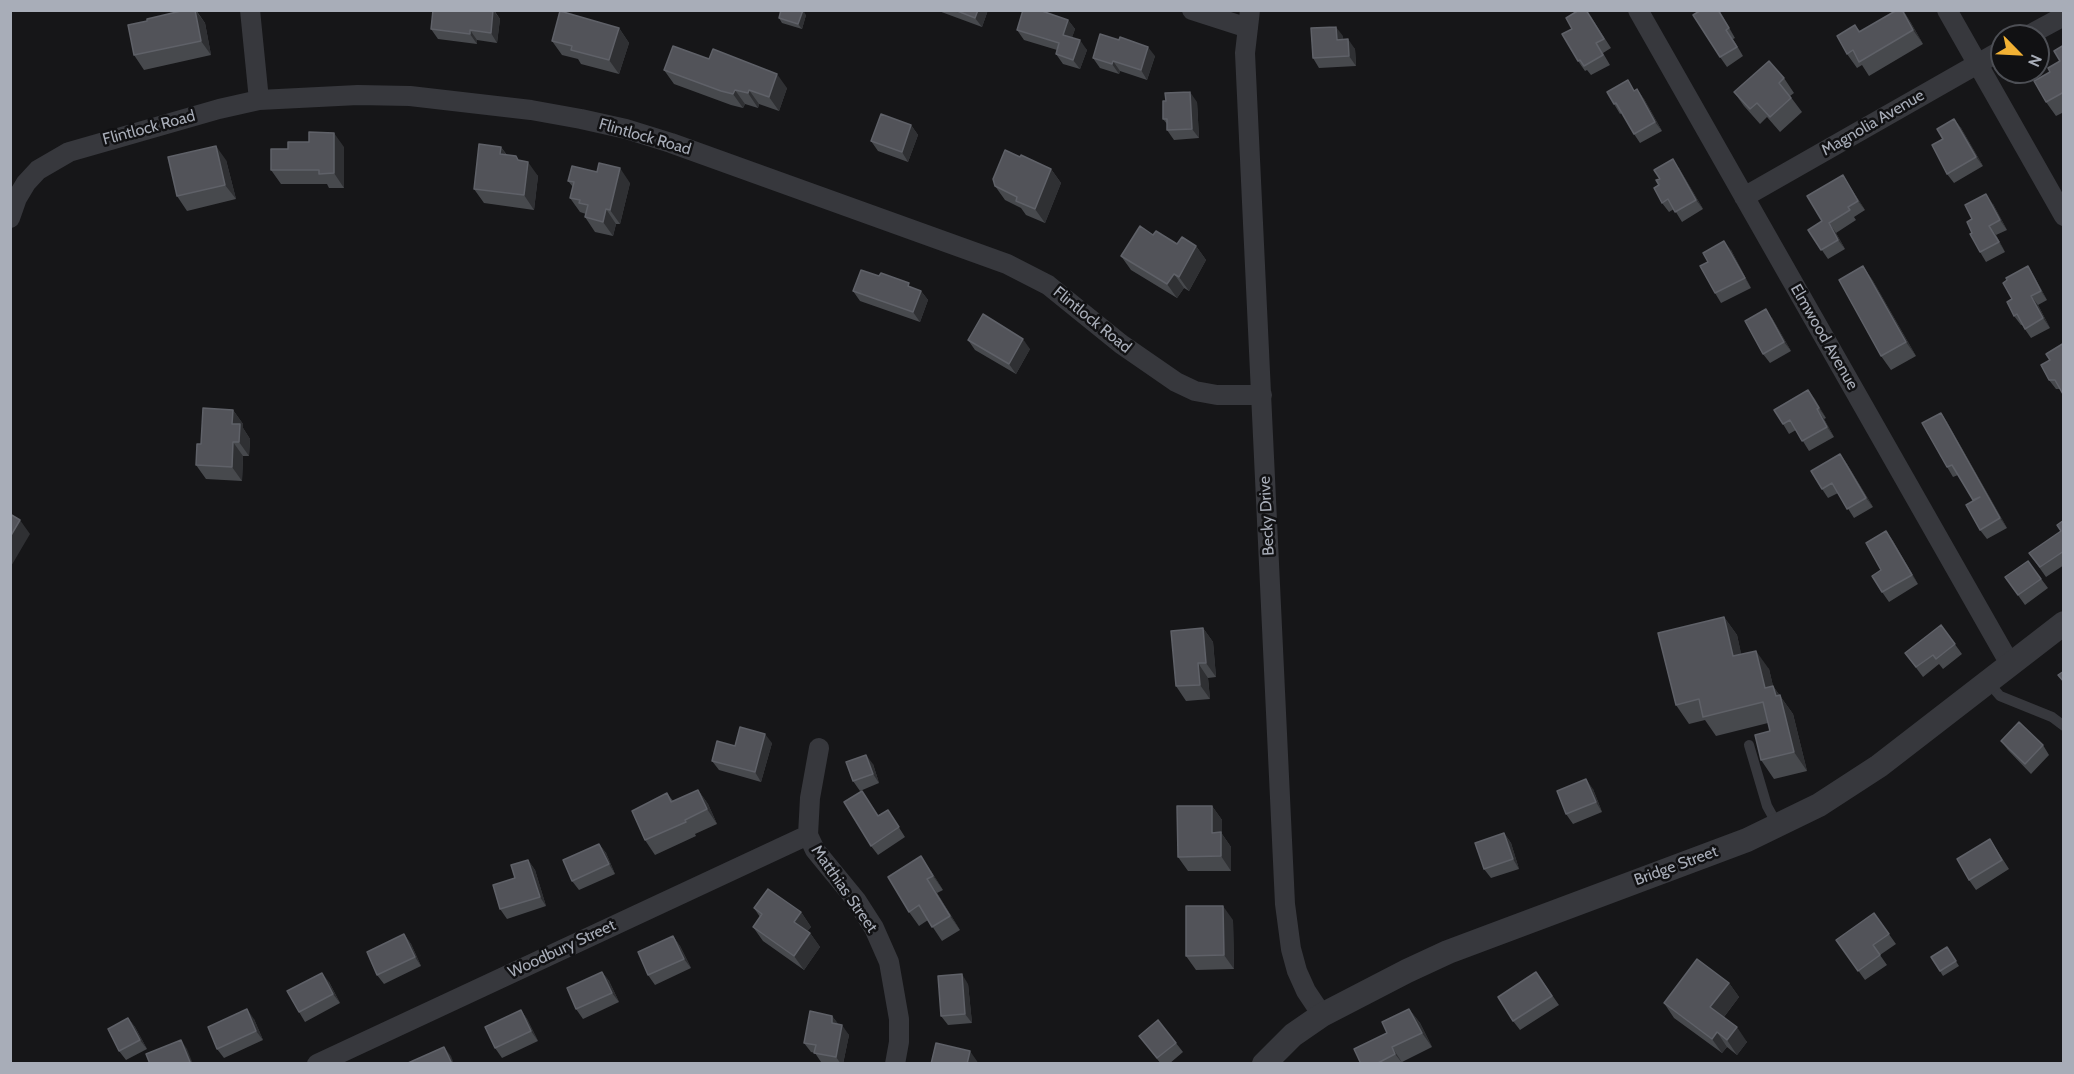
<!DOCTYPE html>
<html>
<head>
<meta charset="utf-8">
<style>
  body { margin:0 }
  #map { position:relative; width:2074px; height:1074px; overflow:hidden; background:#161618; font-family:Cabin,sans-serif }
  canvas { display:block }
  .frame { position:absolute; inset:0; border:12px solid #a8adb8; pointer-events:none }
  .north { position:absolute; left:1990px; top:24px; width:60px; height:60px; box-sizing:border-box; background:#111113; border:2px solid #4d4f55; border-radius:50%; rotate:114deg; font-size:16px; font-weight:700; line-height:24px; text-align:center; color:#a8adb8 }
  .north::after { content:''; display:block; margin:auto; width:21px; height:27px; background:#f2b134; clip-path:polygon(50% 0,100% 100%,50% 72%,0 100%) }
</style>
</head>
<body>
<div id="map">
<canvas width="2074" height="1074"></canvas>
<div class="frame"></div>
<div class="north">N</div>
</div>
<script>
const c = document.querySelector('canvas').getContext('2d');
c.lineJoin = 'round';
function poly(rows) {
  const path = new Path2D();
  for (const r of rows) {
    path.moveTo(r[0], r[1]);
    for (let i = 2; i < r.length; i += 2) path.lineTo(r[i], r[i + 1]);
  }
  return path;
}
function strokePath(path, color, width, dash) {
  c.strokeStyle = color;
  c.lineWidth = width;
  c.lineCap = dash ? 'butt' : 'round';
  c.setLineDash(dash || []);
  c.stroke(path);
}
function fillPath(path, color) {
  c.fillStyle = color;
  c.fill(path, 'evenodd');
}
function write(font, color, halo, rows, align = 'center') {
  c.font = font + ' Cabin,sans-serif';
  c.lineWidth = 5;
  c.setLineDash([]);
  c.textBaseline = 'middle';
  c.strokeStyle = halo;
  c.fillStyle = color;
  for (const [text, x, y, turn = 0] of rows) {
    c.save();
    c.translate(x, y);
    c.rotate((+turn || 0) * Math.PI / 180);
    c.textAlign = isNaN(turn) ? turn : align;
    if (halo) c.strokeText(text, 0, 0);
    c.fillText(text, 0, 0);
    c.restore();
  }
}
const service = poly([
  [1988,682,2000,696,2052,717,2064,726],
  [1749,745,1767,806,1778,826]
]);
const minor = poly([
  [250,10,259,100],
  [1192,10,1248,28],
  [1250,10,1245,53,1285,904,1291,949,1297,971,1306,991,1322,1015],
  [1638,10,2010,664],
  [1947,10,2064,216],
  [2027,36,2064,16],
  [1744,197,2002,50],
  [10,218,17,198,26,183,38,170,69,152,219,109,259,100,358,95,410,96,531,110,581,119,626,129,671,143,1007,264,1048,285,1121,344,1176,382,1195,391,1217,395,1262,395],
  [819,748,810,798,808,835,815,850,856,900,874,928,889,962,899,1019,899,1042,895,1064],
  [317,1064,808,835]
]);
const tertiary = poly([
  [1264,1064,1293,1035,1322,1015,1407,971,1448,952,1747,840,1819,805,1879,766,2064,623]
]);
const wall = poly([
  [185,10,196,10,205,23,211,55,144,70,134,55,147,21],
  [433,10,494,10,500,19,497,43,477,40,477,44,438,39,431,29],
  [936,10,988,10,982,27],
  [1701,10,1719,10,1735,38,1733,39,1743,56,1727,67,1720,57],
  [1903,10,1911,23,1923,44,1869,76,1862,65,1857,68,1847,54,1855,25,1860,31],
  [806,15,802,29,782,23,779,18],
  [1591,17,1611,48,1603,53,1610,65,1591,75,1587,70,1585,71,1578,61],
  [1068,20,1075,29,1072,37,1087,50,1080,69,1063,64,1056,54,1057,50,1024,40,1017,30],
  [619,28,629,43,619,74,581,64,578,59,562,55,552,41],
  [1343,36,1343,39,1355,49,1356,66,1319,68,1313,58],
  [2064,45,2064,112,2056,116,2046,102,2050,72,2060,61],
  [1155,56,1147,80,1120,71,1119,74,1100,68,1093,58],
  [664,70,787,88,779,111,759,104,758,108,745,104,743,108,731,105,674,84],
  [1784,78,1794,93,1790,96,1802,112,1780,132,1767,117,1760,124,1744,106,1734,92],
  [1637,89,1644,99,1662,131,1640,143,1634,134,1622,113,1620,114,1614,104],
  [1197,102,1199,138,1174,140,1167,130,1167,124,1163,119],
  [1954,119,1961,128,1983,166,1954,183,1947,174,1943,139],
  [911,125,918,135,908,162,878,151,871,141],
  [344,147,344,188,329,188,327,184,281,184,271,170,288,149],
  [501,147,507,155,519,160,538,176,534,210,484,203,474,189],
  [226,160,236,199,187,211,177,196],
  [1679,168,1703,209,1682,222,1674,209,1669,212,1662,203,1659,185],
  [1051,169,1061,183,1045,223,1026,215,1021,208,1005,200,995,186],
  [568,181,630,183,620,224,616,224,613,236,595,232,585,217,586,214,580,212,570,198,573,187],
  [1849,185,1865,210,1854,217,1856,220,1836,233,1845,249,1828,259,1808,230,1822,221],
  [1993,204,2007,230,1996,235,2005,252,1986,262,1980,252,1972,233,1972,219],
  [1153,235,1177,244,1196,246,1206,260,1189,291,1184,288,1177,298,1131,270,1121,256],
  [1731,250,1751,288,1721,303,1715,293],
  [1863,266,1873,281,1916,356,1891,370,1881,356],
  [2028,266,2034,276,2047,300,2038,305,2050,328,2031,338,2022,325,2021,325,2014,316,2012,299],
  [912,288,921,291,928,300,920,322,860,301,853,291],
  [1772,318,1791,351,1770,363,1763,354],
  [968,340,1030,349,1016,374,975,350],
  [2064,343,2060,389,2056,389,2049,380],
  [1808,390,1826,418,1824,419,1834,437,1809,451,1796,430,1789,434,1783,424],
  [233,410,243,424,243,428,250,439,249,456,243,456,242,481,206,479,196,465,201,444],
  [1941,413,1947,422,2007,528,1987,539,1980,530,1974,501,1958,475,1953,477,1947,467],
  [1840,454,1847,464,1873,507,1854,518,1838,493,1828,498,1822,489],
  [2064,520,2064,565,2046,577,2029,553,2061,531],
  [1886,531,1893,541,1918,584,1889,602,1882,592,1881,570],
  [2028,561,2048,588,2025,605,2005,577],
  [1724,617,1737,635,1741,654,1769,669,1773,686,1793,714,1807,771,1774,779,1761,760,1770,731,1768,723,1716,736,1705,720,1689,724,1676,705],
  [1941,625,1962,654,1943,669,1939,664,1923,677,1905,653],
  [1203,628,1213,642,1216,677,1208,678,1210,699,1186,701,1176,686],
  [2001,741,2043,745,2049,755,2031,774,2008,750],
  [772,743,761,782,719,770,712,761,735,746],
  [873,764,879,783,860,791,853,781],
  [1593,789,1602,812,1573,824,1566,814],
  [698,790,708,804,717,824,695,834,696,836,655,855,645,840,667,793,673,801],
  [1212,806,1222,820,1222,834,1231,847,1231,871,1188,871,1178,857],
  [888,810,905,837,878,855,871,846,879,815],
  [1504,833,1511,843,1519,869,1491,878,1484,869],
  [1990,839,2009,869,1976,890,1969,880],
  [599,844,606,853,615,874,579,890,572,881],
  [528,860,535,870,546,906,507,919,500,909,515,878],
  [931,871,943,890,937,893,960,930,942,941,928,920,919,926,909,912],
  [754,908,801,912,811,927,807,931,810,933,820,947,804,970,763,941,753,927,760,917],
  [1874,913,1896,944,1880,955,1887,965,1865,980,1836,940],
  [1233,920,1234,969,1196,970,1186,956],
  [404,934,411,944,421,966,384,984,377,975],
  [673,936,680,946,691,968,655,985,648,975],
  [1947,947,1959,966,1943,976,1931,957],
  [602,972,609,981,619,1002,583,1019,576,1009],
  [1536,972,1559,1005,1520,1030,1513,1021],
  [329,982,340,1003,305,1022,299,1012],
  [1729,983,1739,997,1724,1017,1747,1042,1737,1055,1727,1047,1722,1053,1674,1018,1664,1003],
  [968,984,972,1023,948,1025,941,1016],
  [1409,1009,1420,1023,1432,1047,1402,1062,1403,1064,1361,1064,1387,1033],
  [521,1010,527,1019,538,1041,502,1058,495,1048],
  [832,1016,838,1024,849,1035,843,1064,828,1064,821,1062,815,1053,811,1052,804,1043],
  [128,1018,135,1027,147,1049,126,1060,119,1051],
  [254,1019,263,1040,224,1058,217,1049],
  [1139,1036,1176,1043,1183,1052,1169,1064,1161,1064]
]);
const shadedWall = poly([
  [195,10,205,23,211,55,201,41],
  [493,10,500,19,497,43,491,33],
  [803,10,806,15,802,29,798,24],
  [978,10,988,10,982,27,975,18],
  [1718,10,1719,10,1735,38,1729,28],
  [1902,10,1911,23,1923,44,1913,30],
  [1068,20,1075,29,1070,44,1063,35],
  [1336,27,1343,36,1344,49,1337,40],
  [619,28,629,43,619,74,609,60],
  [470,30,477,40,477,44,470,34],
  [1348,39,1355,49,1356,66,1349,56],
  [1080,40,1087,50,1080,69,1073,60],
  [1148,47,1155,56,1147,80,1141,70],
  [1113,61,1120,71,1119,74,1112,64],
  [777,74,787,88,779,111,769,97],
  [1637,89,1644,99,1662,131,1655,122],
  [735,90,745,104,743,108,733,94],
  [749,90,759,104,758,108,748,93],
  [1190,92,1197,102,1199,138,1192,129],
  [1954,119,1961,128,1983,166,1976,157],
  [911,125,918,135,908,162,902,152],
  [334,133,344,147,344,188,334,173],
  [216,146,226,160,236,199,225,185],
  [501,147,511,162,500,154],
  [516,156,527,172,528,162,538,176,534,210,524,195],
  [1673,159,1679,168,1703,209,1696,200],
  [620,168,630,183,620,224,610,210],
  [1051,169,1061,183,1045,223,1035,209],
  [1843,175,1849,185,1865,210,1858,201],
  [1986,194,1993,204,2007,230,2000,220],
  [606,209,616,224,613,236,603,222],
  [1829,223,1836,233,1845,249,1838,240],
  [1989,226,1996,235,2005,252,1999,242],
  [1724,241,1731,250,1751,288,1745,278],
  [1196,246,1206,260,1189,291,1179,277],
  [1863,266,1873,281,1916,356,1906,342],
  [2028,266,2034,276,2047,300,2041,291],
  [1174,274,1184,288,1177,298,1167,284],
  [921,291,928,300,920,322,913,312],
  [2031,296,2038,305,2050,328,2043,318],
  [1766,309,1772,318,1791,351,1784,342],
  [1023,339,1030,349,1016,374,1009,364],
  [1808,390,1815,399,1826,418,1819,408],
  [1817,409,1824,419,1834,437,1827,427],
  [233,410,243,424,243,428,250,439,249,456,239,442,232,424],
  [1941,413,1947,422,2007,528,2000,518],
  [233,442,243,456,242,481,232,467],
  [1840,454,1847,464,1873,507,1866,498],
  [20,520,30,534,10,568,10,537],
  [1886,531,1893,541,1918,584,1912,575],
  [1724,617,1737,635,1746,675,1733,656],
  [1203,628,1213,642,1216,677,1206,663],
  [1756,651,1769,669,1778,707,1765,688],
  [1198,663,1208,678,1210,699,1200,685],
  [1773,686,1793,714,1807,771,1794,752],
  [765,734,772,743,761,782,755,772],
  [866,755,873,764,879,783,873,774],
  [1586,779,1593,789,1602,812,1596,802],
  [698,790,708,804,717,824,707,809],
  [1212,806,1222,820,1222,834,1231,847,1231,871,1221,856,1212,833],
  [1504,833,1511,843,1519,869,1513,859],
  [599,844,606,853,615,874,609,864],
  [921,856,931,871,943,890,933,876],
  [528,860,535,870,546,906,540,897],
  [927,879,937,893,960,930,950,916],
  [1223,906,1233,920,1234,969,1224,955],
  [801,912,811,927,804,936,794,922],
  [810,933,820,947,804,970,794,956],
  [404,934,411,944,421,966,415,957],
  [673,936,680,946,691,968,684,959],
  [602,972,609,981,619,1002,612,993],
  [322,973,329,982,340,1003,333,994],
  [962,974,968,984,972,1023,965,1014],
  [1729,983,1739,997,1720,1022,1710,1007],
  [247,1009,254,1019,263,1040,256,1031],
  [1409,1009,1420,1023,1432,1047,1422,1033],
  [521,1010,527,1019,538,1041,531,1031],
  [832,1016,839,1025,832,1023],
  [128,1018,135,1027,147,1049,140,1040],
  [842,1025,849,1035,843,1064,841,1064,836,1057],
  [1737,1027,1747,1042,1737,1055,1727,1040],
  [1717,1032,1727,1047,1722,1053,1712,1039],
  [181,1040,187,1049,193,1064,191,1064,190,1062],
  [444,1047,451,1056,454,1064,452,1064],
  [1392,1047,1403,1064,1395,1054],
  [970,1051,979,1064,967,1064]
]);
const building = poly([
  [185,10,195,10,201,41,134,55,128,25,147,21,147,19,185,10],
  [433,10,493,10,491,33,470,30,470,34,431,29,433,10],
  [781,10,803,10,798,24,779,18,781,10],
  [955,10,978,10,975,18,955,10],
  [1023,10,1039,10,1068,20,1063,35,1080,40,1073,60,1056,54,1059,43,1017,30,1023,10],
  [1579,10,1586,10,1604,39,1596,43,1603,55,1584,66,1580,60,1578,61,1562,34,1572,29,1566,18,1579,10],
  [1701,10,1718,10,1729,28,1726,30,1737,47,1720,57,1693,15,1701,10],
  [1897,10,1902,10,1913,30,1859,62,1853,50,1847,54,1837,36,1855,25,1859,32,1897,10],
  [560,11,619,28,609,60,571,50,572,46,552,41,560,11],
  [1336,27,1337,40,1348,39,1349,56,1313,58,1311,28,1336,27],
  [1100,34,1119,40,1120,37,1148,47,1141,70,1113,61,1112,64,1093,58,1100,34],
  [2064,45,2064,92,2046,102,2034,81,2050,72,2048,68,2060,61,2054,51,2064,45],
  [673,46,709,59,713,49,777,74,769,97,749,90,748,93,735,90,733,94,721,91,664,70,673,46],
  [1769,61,1784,78,1779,83,1791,98,1770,117,1757,103,1750,109,1734,92,1769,61],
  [1628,80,1634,91,1637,89,1655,122,1634,134,1616,103,1614,104,1607,92,1628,80],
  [1190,92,1192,129,1167,130,1167,119,1163,119,1163,101,1166,101,1165,93,1190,92],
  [881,114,911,125,902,152,871,141,881,114],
  [1954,119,1976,157,1947,174,1932,145,1943,139,1937,129,1954,119],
  [309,132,334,133,334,173,319,174,319,170,271,170,271,149,288,149,288,142,309,142,309,132],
  [479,144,501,147,500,154,516,156,518,160,528,162,524,195,474,189,479,144],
  [216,146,225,185,177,196,168,157,216,146],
  [1005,150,1020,157,1021,155,1051,169,1035,209,1016,201,1017,197,995,186,993,179,1005,150],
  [1673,159,1696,200,1675,212,1668,199,1662,203,1654,188,1659,185,1656,180,1660,179,1654,170,1673,159],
  [599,163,620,168,610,210,606,209,603,222,585,217,588,205,579,203,580,200,570,198,574,182,568,181,572,166,597,172,599,163],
  [1843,175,1858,201,1848,207,1850,210,1829,223,1838,240,1821,250,1808,230,1822,221,1807,196,1843,175],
  [1986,194,2000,220,1989,226,1999,242,1980,252,1970,234,1972,233,1967,222,1972,219,1965,205,1986,194],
  [1140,226,1153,235,1156,231,1177,244,1182,237,1196,246,1179,277,1174,274,1167,284,1121,256,1140,226],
  [1724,241,1745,278,1715,293,1700,266,1708,262,1703,253,1724,241],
  [1863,266,1906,342,1881,356,1839,280,1863,266],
  [2028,266,2041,291,2031,296,2043,318,2025,329,2017,314,2014,316,2007,302,2012,299,2003,283,2007,280,2006,278,2028,266],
  [861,270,879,276,881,273,909,283,908,286,921,291,913,312,853,291,861,270],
  [1766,309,1784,342,1763,354,1745,321,1766,309],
  [983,314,1023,339,1009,364,968,340,983,314],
  [2064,343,2064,396,2055,380,2049,380,2041,365,2050,360,2046,354,2064,343],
  [1808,390,1819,408,1817,409,1827,427,1802,441,1790,420,1783,424,1774,410,1808,390],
  [203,408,233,410,232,424,240,424,239,442,233,442,232,467,196,465,197,444,201,444,203,408],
  [1941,413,2000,518,1980,530,1966,505,1980,497,1973,500,1952,465,1947,467,1922,423,1941,413],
  [1840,454,1866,498,1847,509,1832,483,1822,489,1811,471,1840,454],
  [10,514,20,520,10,537,10,514],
  [2064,520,2064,551,2040,567,2029,553,2061,531,2057,525,2064,520],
  [1886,531,1912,575,1882,592,1872,576,1881,570,1866,543,1886,531],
  [2028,561,2041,579,2018,595,2005,577,2028,561],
  [1724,617,1733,656,1756,651,1765,688,1773,686,1776,696,1780,695,1794,752,1761,760,1755,735,1770,731,1763,702,1703,717,1699,699,1676,705,1658,633,1724,617],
  [1941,625,1955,644,1936,659,1933,655,1916,667,1905,653,1941,625],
  [1203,628,1206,663,1198,663,1200,685,1176,686,1171,631,1203,628],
  [2064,671,2064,682,2058,675,2064,671],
  [2019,722,2043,745,2025,764,2001,741,2019,722],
  [740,727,765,734,755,772,712,761,717,741,735,746,740,727],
  [866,755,873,774,853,781,846,762,866,755],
  [1586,779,1596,802,1566,814,1557,791,1586,779],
  [698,790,707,809,685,820,686,822,645,840,632,811,667,793,671,802,698,790],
  [862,791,878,816,888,810,899,827,871,846,844,802,862,791],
  [1177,806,1212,806,1212,833,1221,832,1221,856,1178,857,1177,806],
  [1504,833,1513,859,1484,869,1475,843,1504,833],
  [1990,839,2002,860,1969,880,1957,859,1990,839],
  [599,844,609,864,572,881,563,860,599,844],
  [921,856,933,876,927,879,950,916,932,927,919,905,909,912,888,877,921,856],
  [528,860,540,897,500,909,493,885,515,878,511,865,528,860],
  [768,889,801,912,794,922,810,933,794,956,753,927,762,914,754,908,768,889],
  [1186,906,1223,906,1224,955,1186,956,1186,906],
  [1874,913,1889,934,1873,945,1880,955,1858,971,1836,940,1874,913],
  [404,934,415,957,377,975,367,952,404,934],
  [673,936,684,959,648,975,638,952,673,936],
  [1947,947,1956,961,1940,971,1931,957,1947,947],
  [1697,959,1729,983,1710,1007,1737,1027,1727,1040,1717,1032,1712,1039,1664,1003,1697,959],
  [602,972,612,993,576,1009,567,988,602,972],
  [1536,972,1552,996,1513,1021,1498,997,1536,972],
  [322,973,333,994,299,1012,287,991,322,973],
  [962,974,965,1014,941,1016,938,976,962,974],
  [247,1009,256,1031,217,1049,208,1027,247,1009],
  [1409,1009,1422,1033,1392,1047,1395,1054,1376,1064,1361,1064,1354,1049,1387,1033,1382,1022,1409,1009],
  [521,1010,531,1031,495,1048,485,1027,521,1010],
  [810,1011,832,1016,832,1023,842,1025,836,1057,814,1053,816,1045,804,1043,810,1011],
  [128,1018,140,1040,119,1051,108,1029,128,1018],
  [1158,1020,1176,1043,1157,1058,1139,1036,1158,1020],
  [181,1040,190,1062,186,1064,150,1064,146,1054,181,1040],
  [936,1043,970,1051,967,1064,931,1064,936,1043],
  [444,1047,452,1064,408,1064,408,1063,444,1047]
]);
const streetNames = [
  ["Magnolia Avenue",1873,123,-30],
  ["Flintlock Road",149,128,-15],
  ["Flintlock Road",645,137,16],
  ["Flintlock Road",1092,320,39],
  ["Elmwood Avenue",1824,337,60],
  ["Becky Drive",1267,516,-93],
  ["Bridge Street",1676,866,-20],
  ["Matthias Street",844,889,55],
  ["Woodbury Street",562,949,-25]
];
strokePath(service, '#37383d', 10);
strokePath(minor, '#37383d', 20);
strokePath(tertiary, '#37383d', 24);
fillPath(wall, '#47494d');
fillPath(shadedWall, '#2f3033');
fillPath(building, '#525359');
strokePath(building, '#5f6168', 1.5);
write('16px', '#a8adb8', '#111113', streetNames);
</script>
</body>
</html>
